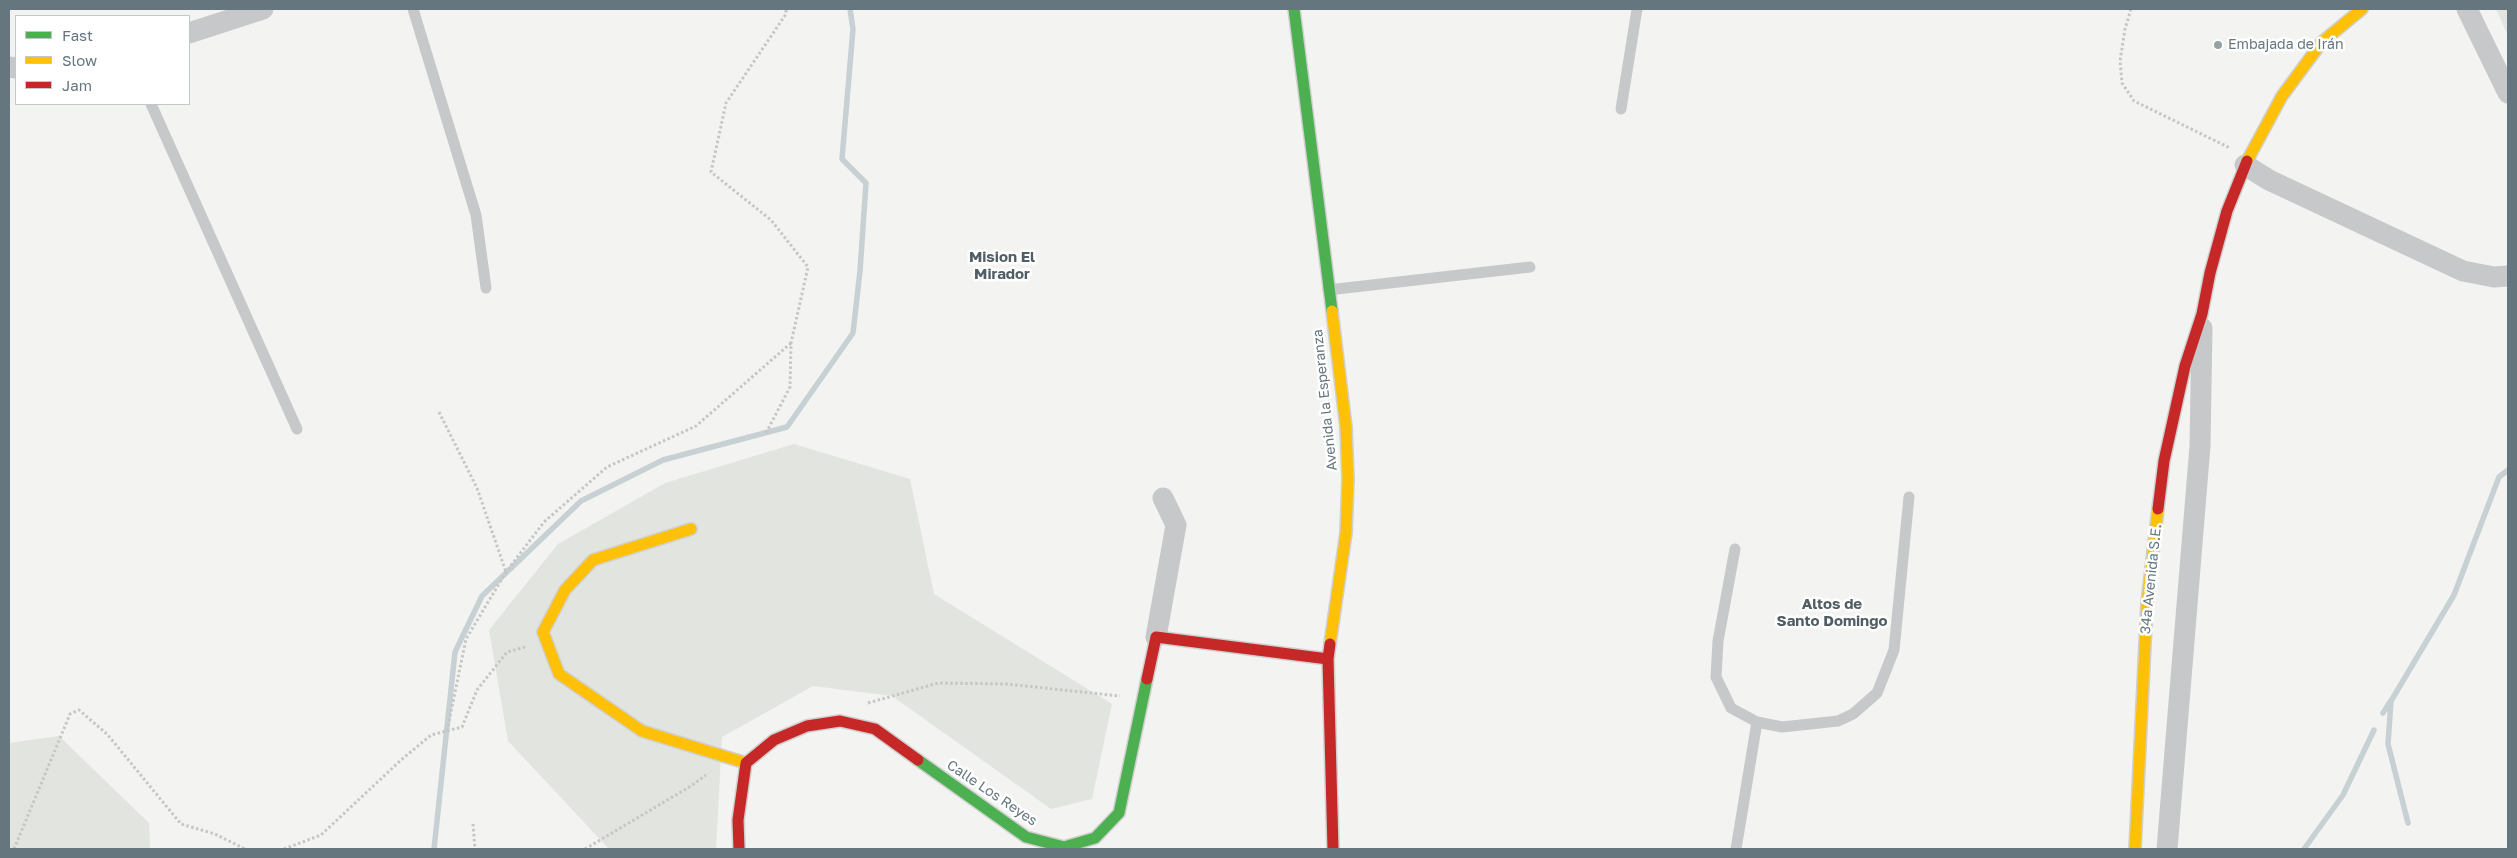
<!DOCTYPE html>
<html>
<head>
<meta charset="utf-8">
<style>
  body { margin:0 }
  #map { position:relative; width:2517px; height:858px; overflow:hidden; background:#f3f3f1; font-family:"Golos Text",sans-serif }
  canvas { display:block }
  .frame { position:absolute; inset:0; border:10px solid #65767f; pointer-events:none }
  .legend { position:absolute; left:15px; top:15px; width:175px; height:90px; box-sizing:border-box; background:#fff; border:1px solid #c1c8cc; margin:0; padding:6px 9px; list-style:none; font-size:15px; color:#65767f }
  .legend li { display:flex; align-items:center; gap:10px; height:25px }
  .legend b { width:25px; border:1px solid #c1c8cc }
</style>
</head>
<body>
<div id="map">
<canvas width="2517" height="858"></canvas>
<div class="frame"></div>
<ul class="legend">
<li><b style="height:6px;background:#4caf50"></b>Fast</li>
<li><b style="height:6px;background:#ffc107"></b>Slow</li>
<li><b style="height:6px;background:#c62828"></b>Jam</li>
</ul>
</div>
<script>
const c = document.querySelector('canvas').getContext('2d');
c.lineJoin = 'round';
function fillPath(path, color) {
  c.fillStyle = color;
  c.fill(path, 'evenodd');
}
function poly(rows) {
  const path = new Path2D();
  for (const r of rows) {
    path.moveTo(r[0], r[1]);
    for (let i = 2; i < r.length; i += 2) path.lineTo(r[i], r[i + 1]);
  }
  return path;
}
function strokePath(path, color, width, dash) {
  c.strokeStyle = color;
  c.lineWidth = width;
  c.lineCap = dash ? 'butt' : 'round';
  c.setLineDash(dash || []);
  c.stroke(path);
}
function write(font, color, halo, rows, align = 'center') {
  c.font = font + ' "Golos Text",sans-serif';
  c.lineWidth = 5;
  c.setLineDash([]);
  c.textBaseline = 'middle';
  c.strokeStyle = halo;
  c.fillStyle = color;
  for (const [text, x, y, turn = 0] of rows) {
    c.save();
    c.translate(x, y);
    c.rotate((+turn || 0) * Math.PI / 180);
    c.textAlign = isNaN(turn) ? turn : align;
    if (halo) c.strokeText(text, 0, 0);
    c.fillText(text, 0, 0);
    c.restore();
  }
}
const green = poly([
  [2496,9,2508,9,2508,36],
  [794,444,910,479,934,594,1112,704,1092,799,1051,809,892,696,813,686,722,737,716,849,609,849,508,741,489,630,558,544,665,483],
  [59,736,149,823,150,849,9,849,9,743]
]);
const stream = poly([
  [2383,713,2390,702],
  [2408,823,2388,744,2391,701,2454,595,2499,477,2508,470],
  [434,849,455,652,482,596,581,501,663,460,787,427,853,333,860,271,866,183,842,159,853,29,850,9],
  [2304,849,2343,795,2374,730]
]);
const path = poly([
  [2131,9,2125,29,2120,61,2122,83,2134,101,2230,148],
  [439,412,477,488,506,572],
  [766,433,790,387,791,343,808,267,771,220,711,172,726,103,786,14,786,9],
  [868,703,938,683,1006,684,1120,696],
  [447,731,466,639,506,572,544,522,607,467,696,426,791,343],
  [473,824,475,849],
  [14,849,70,714,79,710,107,734,181,824,215,834,245,849],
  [284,849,321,835,401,760,431,735,462,727,477,690,507,652,525,647],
  [585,849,691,786,706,775]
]);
const lane = poly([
  [413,9,476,215,486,288],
  [151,104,297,429],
  [1621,109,1637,9],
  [1328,290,1530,267],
  [1735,549,1718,641,1716,677,1731,708,1757,722,1782,727,1838,721,1853,714,1877,693,1894,650,1909,497],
  [1736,849,1757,722]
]);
const street = poly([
  [2467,9,2508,93],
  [189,33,263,9],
  [9,67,16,68],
  [2245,165,2269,180,2463,271,2494,277,2508,276],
  [1156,637,1176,525,1163,498],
  [2167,849,2200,446,2202,328]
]);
const fast = poly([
  [1294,9,1332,311],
  [918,760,1026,837,1064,847,1095,838,1119,813,1147,679]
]);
const slow = poly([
  [2247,161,2282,96,2322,42,2362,9],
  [691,529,593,560,565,590,543,632,559,674,642,731,746,763],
  [1330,644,1346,533,1348,479,1346,427,1332,311],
  [2135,849,2147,603,2158,509]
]);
const jam = poly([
  [2158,509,2164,461,2185,366,2202,314,2210,273,2227,211,2247,161],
  [1330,644,1328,659,1333,849],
  [1147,679,1156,637,1328,659],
  [739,849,738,820,746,763,774,740,807,726,840,721,875,729,918,760]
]);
const markers = [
  [2218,45,5,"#97a2a7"]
];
const poiNames = [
  ["Embajada de Irán",2228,45]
];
const streetNames = [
  ["Avenida la Esperanza",1325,400,-96],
  ["34a Avenida S.E.",2151,579,-84],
  ["Calle Los Reyes",992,793,34]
];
const neighbourhoodNames = [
  ["Mision El",1002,257],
  ["Mirador",1002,274],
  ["Altos de",1832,604],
  ["Santo Domingo",1832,621]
];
fillPath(green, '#e2e5df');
strokePath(stream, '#c7d0d2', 5.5);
strokePath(fast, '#d0d0d0', 14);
strokePath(slow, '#d0d0d0', 14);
strokePath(jam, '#d0d0d0', 14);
strokePath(path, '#c5c6c6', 3, [2.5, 2.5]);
strokePath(lane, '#c7c8c9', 11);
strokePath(street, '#c7c8c9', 21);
strokePath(fast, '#4caf50', 11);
strokePath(slow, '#ffc107', 11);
strokePath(jam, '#c62828', 11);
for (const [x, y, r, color] of markers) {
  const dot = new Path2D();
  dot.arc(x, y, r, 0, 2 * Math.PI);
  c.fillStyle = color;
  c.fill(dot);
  strokePath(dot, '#fff', 2);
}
write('14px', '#65767f', '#fff', poiNames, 'left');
write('14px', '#65767f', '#fff', streetNames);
write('bold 15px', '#525e65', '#fff', neighbourhoodNames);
</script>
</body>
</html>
